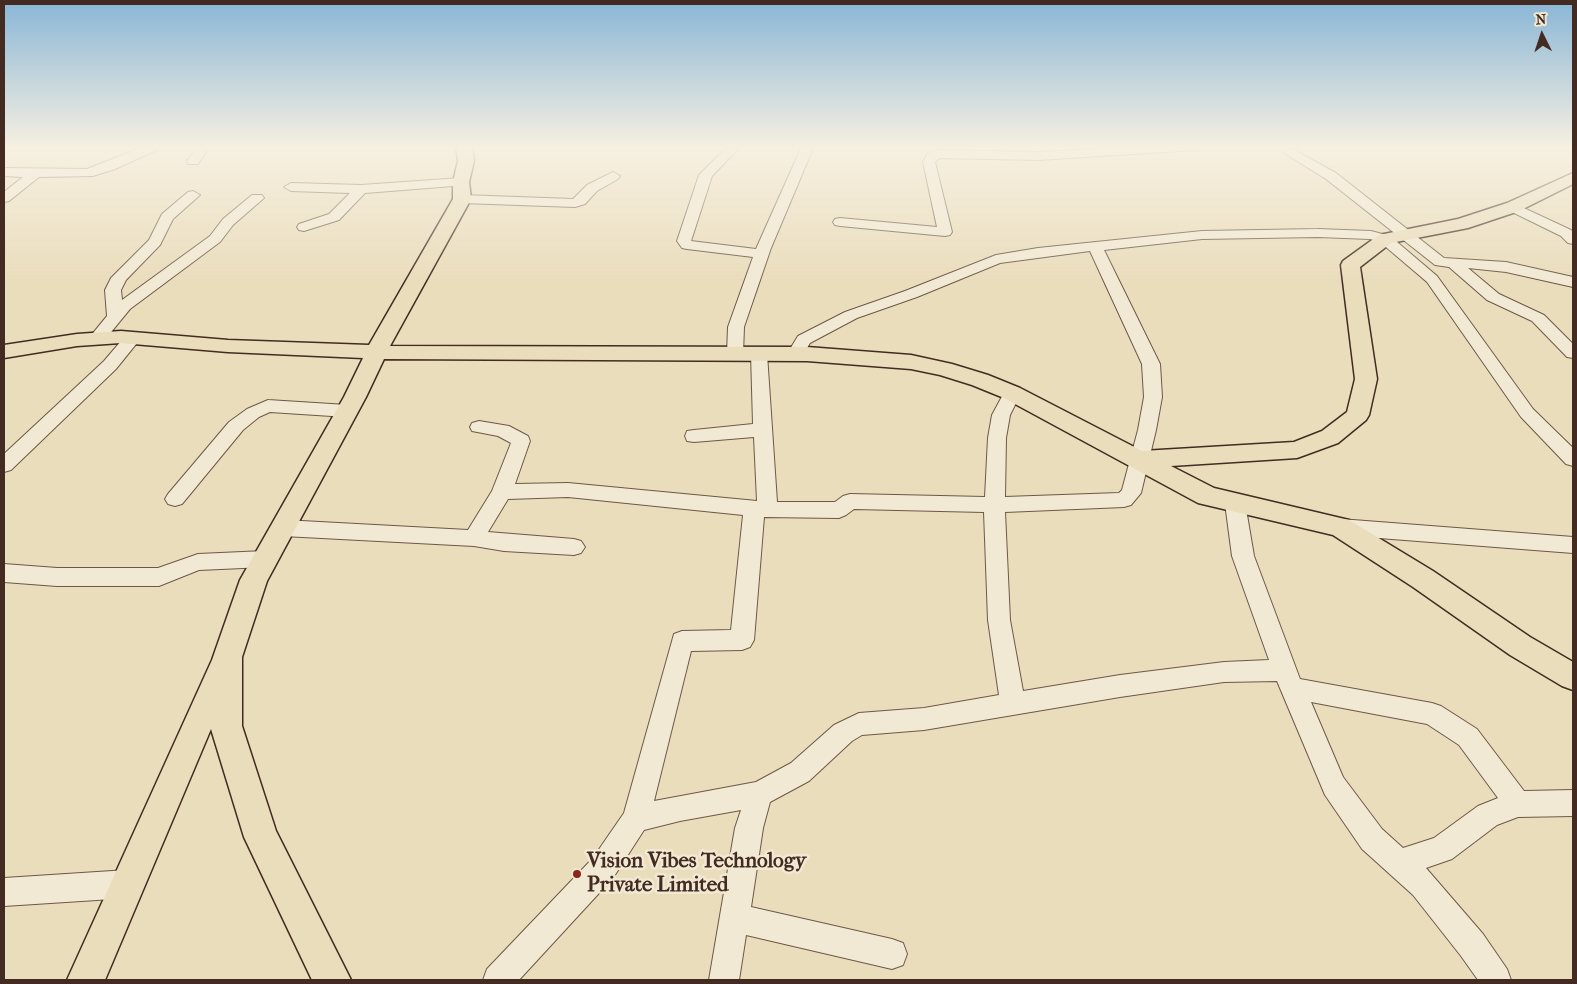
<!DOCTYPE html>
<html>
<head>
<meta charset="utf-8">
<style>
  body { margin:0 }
  #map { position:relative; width:1577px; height:984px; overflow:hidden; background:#eaddbc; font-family:"IM FELL French Canon",serif }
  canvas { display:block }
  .frame { position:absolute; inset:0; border:5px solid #432b21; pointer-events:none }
  .north { position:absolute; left:1517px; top:10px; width:50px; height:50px; -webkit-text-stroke:4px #f1e9d3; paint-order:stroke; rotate:356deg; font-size:14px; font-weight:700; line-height:20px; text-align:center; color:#432b21 }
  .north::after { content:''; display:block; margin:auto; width:18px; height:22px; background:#432b21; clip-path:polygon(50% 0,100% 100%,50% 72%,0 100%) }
</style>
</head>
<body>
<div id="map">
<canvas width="1577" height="984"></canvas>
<div class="frame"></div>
<div class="north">N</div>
</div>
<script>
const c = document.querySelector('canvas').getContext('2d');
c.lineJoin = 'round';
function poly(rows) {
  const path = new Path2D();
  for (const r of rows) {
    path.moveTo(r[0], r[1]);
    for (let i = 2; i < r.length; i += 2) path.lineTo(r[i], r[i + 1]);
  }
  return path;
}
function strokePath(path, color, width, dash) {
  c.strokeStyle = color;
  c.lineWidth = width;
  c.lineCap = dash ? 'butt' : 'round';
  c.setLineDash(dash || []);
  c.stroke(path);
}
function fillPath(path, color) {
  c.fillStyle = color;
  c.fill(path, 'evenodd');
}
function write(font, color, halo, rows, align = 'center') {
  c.font = font + ' "IM FELL French Canon",serif';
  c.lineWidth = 5;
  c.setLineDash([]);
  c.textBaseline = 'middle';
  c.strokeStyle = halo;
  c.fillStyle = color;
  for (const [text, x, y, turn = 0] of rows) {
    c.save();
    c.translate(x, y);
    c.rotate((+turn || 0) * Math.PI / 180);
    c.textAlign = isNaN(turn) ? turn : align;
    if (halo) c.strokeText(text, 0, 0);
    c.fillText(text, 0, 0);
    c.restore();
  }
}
const minor = poly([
  [145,146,161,146,159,149,115,169,93,176,39,177,9,201,4,202,4,192,23,177,4,176,4,168,87,169,145,146],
  [198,146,210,146,198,164,188,164,187,161,198,146],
  [728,146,741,146,712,176,691,241,756,249,802,146,814,146,771,248,744,327,743,354,741,358,735,359,729,358,727,354,728,327,753,257,687,249,682,248,677,241,699,175,728,146],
  [1143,146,1203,146,1197,150,1039,160,939,158,935,162,952,232,950,235,945,236,840,226,835,225,833,222,835,219,840,218,937,227,923,162,928,153,938,150,1039,152,1143,146],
  [1273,146,1287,146,1336,173,1444,258,1506,262,1573,277,1573,287,1506,272,1468,268,1499,294,1544,315,1573,344,1573,358,1567,357,1532,321,1487,300,1449,267,1435,265,1326,179,1273,146],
  [613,172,620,176,618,179,597,191,585,204,575,207,462,203,455,199,462,195,573,199,587,185,613,172],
  [461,178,466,179,468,182,466,185,365,193,339,220,304,231,299,230,297,227,299,224,329,214,350,193,291,191,284,187,291,183,361,185,461,178],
  [193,191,200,195,173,219,160,245,126,280,121,290,122,300,210,236,223,219,252,195,262,195,264,198,233,225,220,242,130,309,103,342,91,342,89,338,107,316,105,290,111,278,149,240,162,214,188,192,193,191],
  [1513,203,1571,230,1573,232,1573,244,1568,243,1561,236,1508,210,1506,207,1508,204,1513,203],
  [1318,229,1371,231,1390,236,1437,276,1533,409,1573,448,1573,466,1566,464,1521,417,1427,282,1380,242,1370,239,1318,237,1202,239,1104,250,1160,364,1162,397,1156,430,1141,493,1131,505,1124,507,1005,512,1010,620,1023,691,1120,675,1224,662,1269,660,1232,556,1225,503,1228,498,1235,496,1242,498,1245,503,1254,556,1300,679,1432,703,1441,706,1477,729,1524,791,1573,790,1573,816,1518,817,1497,825,1452,859,1426,868,1483,934,1507,969,1511,980,1478,980,1461,956,1413,895,1362,849,1325,795,1277,681,1224,682,1120,697,924,730,862,735,852,741,809,781,770,802,763,828,751,907,892,939,903,943,907,954,903,965,892,969,746,935,739,980,709,980,735,828,741,810,680,821,644,830,613,878,519,980,483,980,487,969,593,858,624,813,674,634,682,631,731,630,743,515,568,497,508,499,488,532,574,539,581,541,585,547,581,553,574,555,504,551,474,546,283,536,276,534,273,528,276,522,283,520,468,530,492,491,511,443,498,436,472,431,470,427,472,423,479,421,509,426,528,436,530,441,515,484,568,483,757,501,754,437,694,442,687,441,685,436,687,431,694,430,753,424,751,354,753,350,759,349,765,350,767,354,777,502,835,502,843,496,850,494,985,497,988,438,992,415,1006,389,1012,387,1018,389,1021,393,1010,415,1006,438,1005,497,1119,493,1122,490,1138,430,1144,397,1142,364,1090,251,1000,263,917,297,857,318,810,343,801,358,795,359,789,358,787,354,798,336,845,312,905,291,996,255,1038,248,1202,231,1318,229],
  [854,509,984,512,988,620,999,695,924,708,859,713,834,725,791,763,756,782,654,801,691,651,742,650,750,647,754,640,764,517,839,518,846,515,854,509],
  [1311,702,1427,724,1459,745,1498,798,1478,806,1434,838,1403,848,1382,829,1343,777,1311,702],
  [133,333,139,334,141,338,116,369,11,470,4,472,4,454,104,361,127,334,133,333],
  [268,400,347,405,353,407,356,411,353,415,347,417,270,412,259,417,243,430,182,504,175,506,168,504,165,499,168,494,229,422,247,409,268,400],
  [1340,519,1573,537,1573,553,1340,535,1333,533,1330,527,1333,521,1340,519],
  [265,551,273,553,276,559,273,565,265,567,199,570,159,586,57,586,4,582,4,564,57,568,158,568,198,554,265,551],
  [128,870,138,874,142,884,138,894,128,898,4,906,4,878,128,870]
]);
const major = poly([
  [456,146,472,146,474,161,469,182,471,199,390,346,807,347,911,355,952,364,988,375,1020,388,1142,451,1294,442,1322,431,1347,412,1355,379,1341,265,1343,261,1379,235,1458,219,1507,203,1573,173,1573,184,1519,211,1468,228,1391,243,1360,267,1377,379,1369,415,1366,420,1338,443,1297,458,1171,466,1214,488,1349,520,1433,571,1530,637,1573,662,1573,690,1562,686,1510,655,1413,587,1333,535,1198,503,1004,398,972,385,940,375,911,369,807,361,384,359,366,397,267,581,242,657,242,726,276,831,351,980,312,980,244,837,211,729,105,980,67,980,212,660,240,580,344,397,363,358,228,352,121,343,77,346,4,358,4,345,77,334,121,331,228,340,369,345,453,199,453,182,458,161,456,146]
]);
const markers = [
  [577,874,5,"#8f2418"]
];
const nearPoinames = [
  ["Vision Vibes Technology",587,862],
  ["Private Limited",587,886]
];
strokePath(minor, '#6d5848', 2);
strokePath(major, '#432b21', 3);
fillPath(minor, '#f1e9d3');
fillPath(major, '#eaddbc');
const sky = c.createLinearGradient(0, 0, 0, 283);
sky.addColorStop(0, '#89b6d6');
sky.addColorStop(0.52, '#f6f0e1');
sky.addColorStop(1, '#f6f0e100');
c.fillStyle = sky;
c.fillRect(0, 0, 1577, 283);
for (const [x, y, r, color] of markers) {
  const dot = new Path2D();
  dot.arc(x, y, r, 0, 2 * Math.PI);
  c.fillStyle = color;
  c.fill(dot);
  strokePath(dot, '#f1e9d3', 2);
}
write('bold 21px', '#432b21', '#f1e9d3', nearPoinames, 'left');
</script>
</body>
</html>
